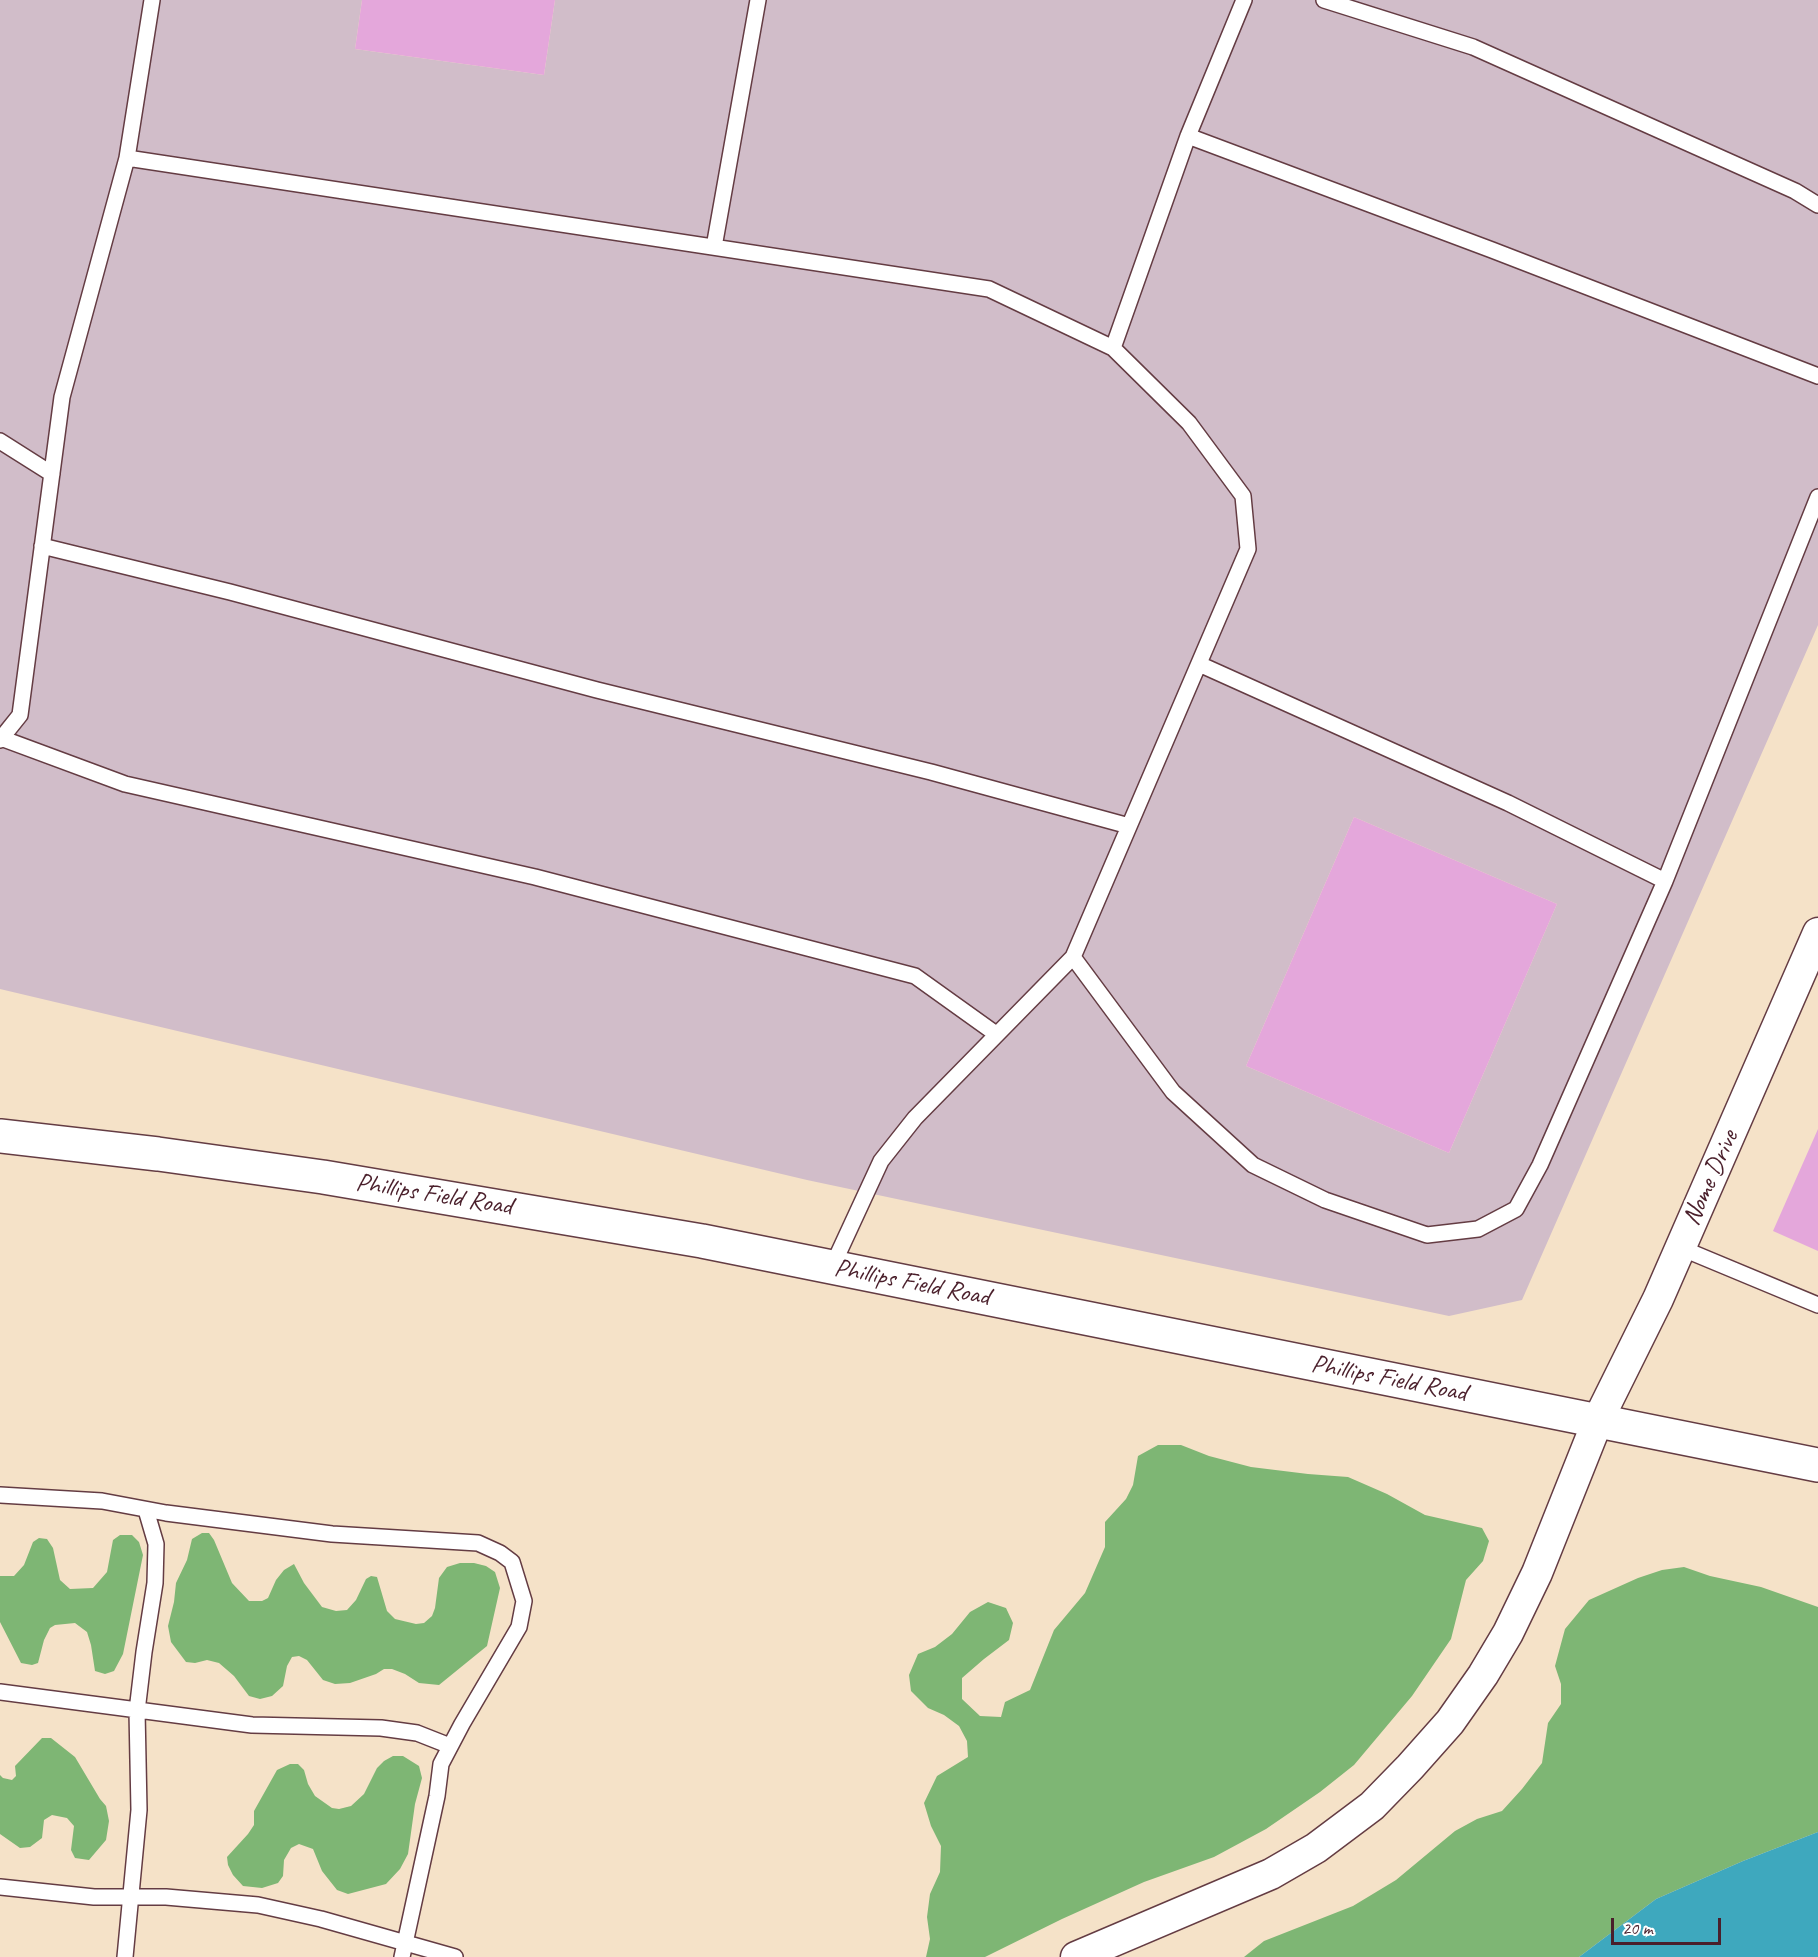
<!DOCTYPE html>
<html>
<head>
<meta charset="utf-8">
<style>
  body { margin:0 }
  #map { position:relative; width:1818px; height:1957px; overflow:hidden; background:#f5e2c8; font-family:Caveat,sans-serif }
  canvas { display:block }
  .scale { position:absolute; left:1611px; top:1918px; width:110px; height:27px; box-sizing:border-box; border:3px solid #4a1f2b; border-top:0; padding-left:8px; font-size:18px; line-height:21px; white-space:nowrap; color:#4a1f2b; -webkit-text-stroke:4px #fff; paint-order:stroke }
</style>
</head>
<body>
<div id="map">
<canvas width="1818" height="1957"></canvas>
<div class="scale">20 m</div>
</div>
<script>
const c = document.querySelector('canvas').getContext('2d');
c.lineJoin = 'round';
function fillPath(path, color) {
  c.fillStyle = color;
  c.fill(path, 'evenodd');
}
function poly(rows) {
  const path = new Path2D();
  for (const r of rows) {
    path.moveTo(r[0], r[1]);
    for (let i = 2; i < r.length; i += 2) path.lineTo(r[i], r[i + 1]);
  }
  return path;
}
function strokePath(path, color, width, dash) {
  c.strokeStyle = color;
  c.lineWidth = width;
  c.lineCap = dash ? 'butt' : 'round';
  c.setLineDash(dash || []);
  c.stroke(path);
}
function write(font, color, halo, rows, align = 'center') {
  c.font = font + ' Caveat,sans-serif';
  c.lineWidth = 6;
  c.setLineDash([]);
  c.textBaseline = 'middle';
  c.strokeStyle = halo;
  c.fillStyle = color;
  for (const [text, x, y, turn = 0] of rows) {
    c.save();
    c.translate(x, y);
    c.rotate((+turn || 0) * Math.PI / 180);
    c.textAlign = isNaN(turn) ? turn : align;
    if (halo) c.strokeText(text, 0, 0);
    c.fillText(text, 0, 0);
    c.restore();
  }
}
const industrial = poly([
  [0,0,362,0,355,49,544,75,555,0,1818,0,1818,625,1522,1300,1449,1316,807,1180,0,989],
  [1354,817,1557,904,1449,1153,1246,1066]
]);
const forest = poly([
  [1158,1445,1181,1445,1209,1456,1251,1467,1308,1474,1348,1477,1387,1494,1425,1515,1482,1528,1489,1541,1483,1561,1466,1580,1451,1639,1412,1696,1354,1765,1320,1792,1266,1829,1214,1857,1144,1882,1062,1919,985,1957,926,1957,930,1939,927,1917,930,1894,940,1872,941,1846,931,1826,924,1803,937,1776,968,1757,967,1741,959,1726,944,1715,928,1708,911,1691,909,1675,918,1654,935,1647,952,1634,970,1612,988,1602,1006,1608,1013,1623,1009,1640,984,1659,962,1678,962,1699,980,1716,1001,1717,1005,1702,1030,1690,1054,1630,1085,1593,1105,1547,1105,1522,1126,1499,1133,1485,1138,1456],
  [202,1533,209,1533,214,1540,232,1583,249,1601,262,1601,268,1598,276,1580,284,1570,294,1564,304,1583,322,1607,336,1611,347,1610,356,1600,366,1579,371,1576,377,1577,387,1611,395,1619,416,1624,424,1623,432,1616,435,1608,439,1578,447,1567,460,1563,474,1563,486,1566,495,1572,500,1588,487,1646,439,1685,419,1683,405,1674,392,1669,384,1669,376,1674,350,1683,335,1684,323,1680,307,1660,299,1656,292,1657,287,1666,283,1686,272,1696,260,1699,249,1696,234,1676,219,1663,207,1660,195,1663,186,1662,171,1642,168,1626,174,1602,176,1583,187,1560,192,1539],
  [120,1535,132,1535,139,1542,143,1555,123,1654,114,1671,105,1674,95,1671,91,1645,87,1632,75,1623,55,1625,50,1628,44,1640,38,1663,32,1665,21,1663,0,1622,0,1576,14,1576,24,1565,33,1542,39,1538,47,1539,53,1548,60,1580,70,1589,93,1588,107,1572,113,1540],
  [1684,1567,1710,1576,1761,1587,1818,1607,1818,1832,1743,1861,1656,1899,1579,1957,1244,1957,1264,1941,1353,1906,1396,1880,1455,1831,1477,1819,1502,1811,1522,1789,1542,1763,1548,1723,1561,1704,1561,1684,1555,1666,1565,1629,1589,1600,1638,1578,1662,1570],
  [42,1738,51,1738,75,1757,100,1799,106,1806,109,1821,106,1840,89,1860,75,1858,71,1850,74,1826,67,1818,52,1815,44,1820,42,1838,30,1847,20,1848,0,1834,0,1775,3,1778,12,1780,16,1776,15,1766],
  [393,1756,403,1756,419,1766,422,1778,415,1804,408,1854,400,1869,386,1884,348,1894,337,1890,322,1871,313,1849,299,1844,291,1848,284,1860,283,1876,278,1883,262,1888,243,1886,233,1875,228,1865,227,1857,248,1834,254,1825,254,1811,277,1770,290,1764,298,1764,304,1770,308,1784,315,1796,332,1808,339,1809,351,1806,364,1794,377,1768,384,1761]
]);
const water = poly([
  [1818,1832,1818,1957,1579,1957,1656,1899,1743,1861]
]);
const building = poly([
  [362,0,555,0,544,75,355,49],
  [1354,817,1557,904,1449,1153,1246,1066],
  [1818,1129,1818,1251,1773,1231]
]);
const lane = poly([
  [1324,0,1473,47,1795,191,1818,205],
  [1188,136,1492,250,1818,376],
  [127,158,152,0],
  [714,247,758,0],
  [1113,348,1188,136,1244,0],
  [0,441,52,474],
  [42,546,230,592,597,690,931,772,1129,826],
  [1199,664,1508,803,1665,881],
  [1,738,125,784,535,877,915,976,996,1034],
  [0,740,20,715,62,397,127,158,989,289,1113,348,1189,423,1243,496,1248,549,1073,957,915,1118,881,1161,832,1267],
  [1073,957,1173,1092,1253,1165,1325,1200,1427,1235,1478,1229,1516,1209,1540,1165,1665,881,1818,497],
  [1681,1248,1818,1305],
  [0,1495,102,1501,166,1513,332,1534,478,1543,500,1553,512,1562,524,1601,519,1627,462,1724,441,1764,437,1796,402,1957],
  [0,1692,252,1725,381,1728,417,1733,450,1746],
  [0,1887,94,1897,166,1897,258,1905,321,1919,455,1957],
  [125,1957,139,1810,137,1711,144,1652,155,1583,156,1544,146,1510]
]);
const street = poly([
  [1076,1957,1271,1874,1316,1848,1372,1806,1410,1767,1450,1722,1483,1675,1508,1633,1537,1573,1598,1420,1658,1299,1818,933]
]);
const secondary = poly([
  [0,1136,158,1154,323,1177,702,1241,1818,1465]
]);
const streetNames = [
  ["Nome Drive",1711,1178,-66],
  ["Phillips Field Road",434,1195,9],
  ["Phillips Field Road",912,1283,11],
  ["Phillips Field Road",1389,1379,11]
];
fillPath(industrial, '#d1bdc9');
fillPath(forest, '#7eb674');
fillPath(water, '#3ea8be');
fillPath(building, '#e4a7db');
strokePath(lane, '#643c43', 18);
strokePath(street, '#643c43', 33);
strokePath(secondary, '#643c43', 36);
strokePath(lane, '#fff', 15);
strokePath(street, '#fff', 30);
strokePath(secondary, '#fff', 33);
write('26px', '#4a1f2b', '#fff', streetNames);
</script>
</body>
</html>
